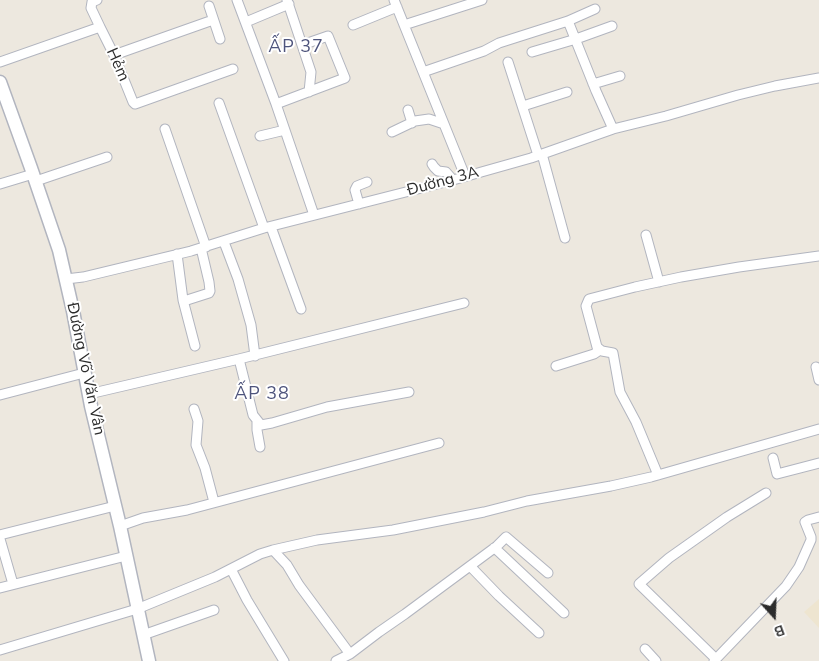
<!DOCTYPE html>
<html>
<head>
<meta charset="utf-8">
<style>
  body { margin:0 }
  #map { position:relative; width:819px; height:661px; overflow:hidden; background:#ede8df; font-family:"Nunito Sans",sans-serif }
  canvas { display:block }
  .north { position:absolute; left:749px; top:591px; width:50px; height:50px; -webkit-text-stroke:4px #fff; paint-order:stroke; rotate:160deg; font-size:14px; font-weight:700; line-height:20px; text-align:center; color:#2c2c2c }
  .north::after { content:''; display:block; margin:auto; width:18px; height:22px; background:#2c2c2c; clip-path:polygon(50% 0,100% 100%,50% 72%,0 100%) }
</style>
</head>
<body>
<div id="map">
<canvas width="819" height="661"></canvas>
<div class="north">B</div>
</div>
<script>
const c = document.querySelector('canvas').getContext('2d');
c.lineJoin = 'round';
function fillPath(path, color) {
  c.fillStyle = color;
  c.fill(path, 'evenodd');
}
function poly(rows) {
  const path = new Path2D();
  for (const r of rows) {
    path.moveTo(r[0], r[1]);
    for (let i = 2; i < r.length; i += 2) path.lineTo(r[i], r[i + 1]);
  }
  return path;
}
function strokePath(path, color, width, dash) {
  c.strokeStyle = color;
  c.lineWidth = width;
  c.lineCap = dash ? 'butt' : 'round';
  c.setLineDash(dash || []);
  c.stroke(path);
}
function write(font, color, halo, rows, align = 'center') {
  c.font = font + ' "Nunito Sans",sans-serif';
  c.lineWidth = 4;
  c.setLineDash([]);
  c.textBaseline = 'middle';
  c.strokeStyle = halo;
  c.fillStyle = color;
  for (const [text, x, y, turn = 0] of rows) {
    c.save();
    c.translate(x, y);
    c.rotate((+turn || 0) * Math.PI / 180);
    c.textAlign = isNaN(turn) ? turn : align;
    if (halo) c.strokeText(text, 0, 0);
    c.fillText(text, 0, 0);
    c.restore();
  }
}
const education = poly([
  [819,599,819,628,804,612]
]);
const street = poly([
  [97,0,92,2,91,8,100,27],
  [237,0,276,104,314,215],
  [287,0,311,72,309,92],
  [394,0,465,176],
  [209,6,220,39],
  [568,21,596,91,613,129],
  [246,22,289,4],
  [353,25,397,7],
  [404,25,482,0],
  [532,52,576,39,612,26],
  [114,55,213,20],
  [0,62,100,27,114,55,133,102,135,104,233,69],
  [508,62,538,155],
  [423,72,484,51,499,43,568,21,595,9],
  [593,84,620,76],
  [219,103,264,228],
  [276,104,345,78,328,36,302,45],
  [523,106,567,92],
  [408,110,412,123],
  [165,129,206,247],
  [392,132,415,121,429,119,444,124],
  [260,136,285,130],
  [542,154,565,238],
  [432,164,434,167,438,171,446,172,453,180],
  [36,181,107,157],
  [0,184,33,174],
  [359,204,355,190,357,186,367,182],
  [271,227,301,309],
  [646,235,659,282],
  [224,242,238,279,251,325,255,356],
  [177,254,183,300,195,346],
  [66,279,83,277,191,251,264,228,453,180,531,158,613,129,666,116,738,95,775,86,819,78],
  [184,301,209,293,210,291,209,282,201,248],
  [239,359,253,415,261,425,272,423,327,407,409,392],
  [556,366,594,354,597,352,599,349],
  [816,367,819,380],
  [89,394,239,359,464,303],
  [0,395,84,373],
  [194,409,198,421,196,445,205,468,214,502],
  [257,422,257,430,260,447],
  [773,458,777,474,819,463],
  [658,475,636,422,620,392,613,353,602,351,597,347,586,306,589,299,635,287,681,277,739,267,819,256],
  [120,526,143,518,187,510,439,443],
  [0,535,115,506],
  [0,539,13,584],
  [494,548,498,551,564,613],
  [273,550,287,565,299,585,350,654],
  [470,566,499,596,539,633],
  [231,569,247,600,284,661],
  [0,588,126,556],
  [143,635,214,610],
  [645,649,656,661],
  [0,650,137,609,215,577,260,554,273,550,317,540,393,530,484,512,527,501,611,486,651,477,819,429],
  [716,659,639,584,669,558,727,517,766,493],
  [336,661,350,654,379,632,405,614,497,546,506,537,548,573],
  [714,661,786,586,799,567,811,540,811,537,805,522,808,520,819,517]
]);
const secondary = poly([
  [0,82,31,168,59,250,73,311,91,406,120,526,149,661]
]);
const streetNames = [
  ["Hẻm",117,65,66],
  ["Đường 3A",443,182,-15],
  ["Đường Võ Văn Vân",85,369,78]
];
const neighbourhoodNames = [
  ["ẤP 37",296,48],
  ["ẤP 38",262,395]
];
fillPath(education, '#eee5d0');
strokePath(street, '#b2b5bf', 11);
strokePath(secondary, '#b2b5bf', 15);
strokePath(street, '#fff', 9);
strokePath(secondary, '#fff', 12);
write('16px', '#2c2c2c', '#fff', streetNames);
c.letterSpacing = '1px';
write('18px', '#4e547c', '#fff', neighbourhoodNames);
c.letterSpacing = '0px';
</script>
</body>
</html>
